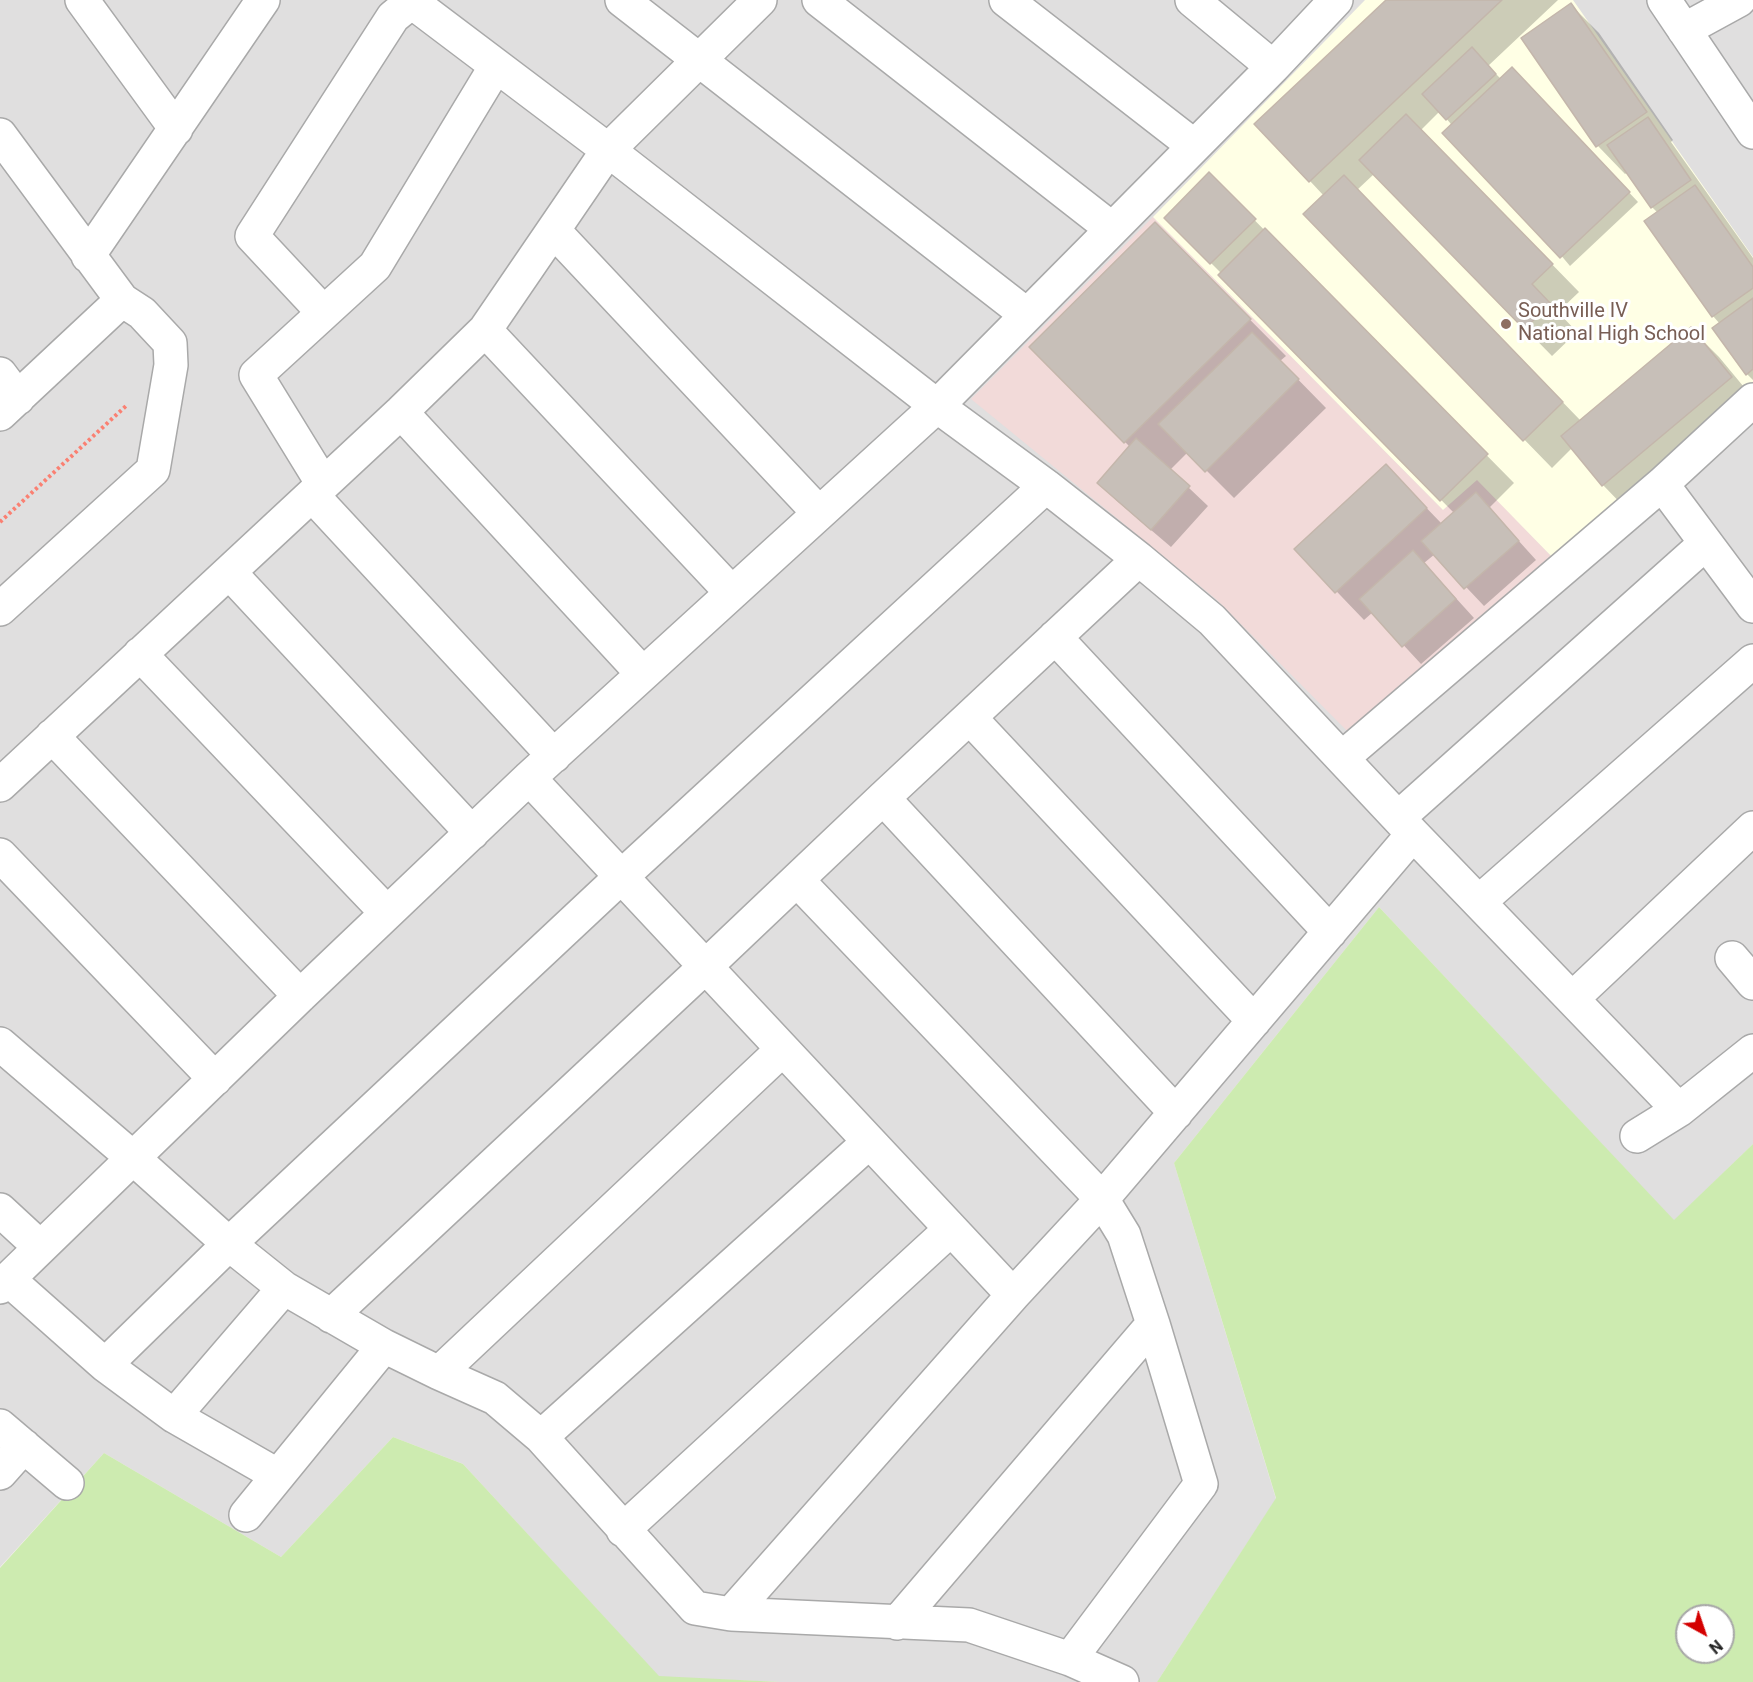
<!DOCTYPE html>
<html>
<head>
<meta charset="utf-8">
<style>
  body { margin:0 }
  #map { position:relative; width:1753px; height:1682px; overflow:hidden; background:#f2efe9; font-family:Roboto,sans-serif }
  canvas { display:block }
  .north { position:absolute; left:1675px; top:1604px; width:60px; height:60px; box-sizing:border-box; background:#fff; border:2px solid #a7a7a7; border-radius:50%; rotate:140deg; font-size:16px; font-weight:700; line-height:24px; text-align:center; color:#222 }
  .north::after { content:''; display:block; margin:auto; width:21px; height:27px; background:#d40000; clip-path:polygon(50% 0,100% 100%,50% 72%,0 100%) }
</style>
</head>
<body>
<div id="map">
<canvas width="1753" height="1682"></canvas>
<div class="north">N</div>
</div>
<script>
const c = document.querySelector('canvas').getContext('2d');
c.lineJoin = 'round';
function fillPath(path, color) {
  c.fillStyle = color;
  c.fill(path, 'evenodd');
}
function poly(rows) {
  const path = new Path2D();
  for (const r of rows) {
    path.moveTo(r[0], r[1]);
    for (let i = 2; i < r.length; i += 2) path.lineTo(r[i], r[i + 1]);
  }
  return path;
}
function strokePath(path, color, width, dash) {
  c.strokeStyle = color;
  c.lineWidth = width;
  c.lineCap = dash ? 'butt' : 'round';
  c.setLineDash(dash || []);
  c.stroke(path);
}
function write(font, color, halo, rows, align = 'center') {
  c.font = font + ' Roboto,sans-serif';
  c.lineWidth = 6;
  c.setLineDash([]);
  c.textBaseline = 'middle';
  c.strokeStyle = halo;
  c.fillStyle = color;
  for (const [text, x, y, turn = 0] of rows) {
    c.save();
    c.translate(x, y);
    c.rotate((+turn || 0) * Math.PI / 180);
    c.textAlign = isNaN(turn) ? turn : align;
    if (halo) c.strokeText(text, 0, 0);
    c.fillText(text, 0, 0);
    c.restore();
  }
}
const residential = poly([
  [0,0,1753,0,1753,1144,1674,1221,1379,907,1174,1163,1276,1499,1157,1682,780,1682,659,1677,463,1464,393,1437,281,1557,104,1453,0,1567]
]);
const commercial = poly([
  [1153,217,1443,510,1477,479,1554,559,1359,743,1217,600,971,399]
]);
const education = poly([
  [1365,0,1573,0,1753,257,1753,391,1554,559,1477,480,1443,510,1153,217]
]);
const grass = poly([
  [1379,907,1674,1220,1753,1144,1753,1682,1157,1682,1276,1498,1174,1163],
  [1687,1616,1723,1616,1723,1652,1687,1652],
  [393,1437,463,1464,659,1676,780,1682,0,1682,0,1568,104,1453,281,1557]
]);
const shadow = poly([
  [1388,0,1558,0,1488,66,1501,79,1521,77,1638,202,1570,266,1440,111,1421,130,1579,292,1558,312,1577,332,1552,356,1374,174,1357,190,1581,421,1691,329,1719,357,1753,398,1630,513,1603,485,1572,448,1552,468,1305,214,1324,196,1310,181],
  [1571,5,1599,33,1673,140,1671,142,1753,258,1753,380,1747,374,1720,324,1713,316,1658,213,1652,207,1628,172,1625,174,1598,146,1523,38],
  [1209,174,1514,483,1489,508,1536,560,1484,606,1435,554,1424,563,1474,618,1421,664,1373,612,1364,620,1296,549,1386,466,1442,524,1454,513,1220,275,1222,274,1166,218],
  [1155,224,1286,356,1280,361,1326,408,1234,498,1188,452,1170,470,1208,506,1171,547,1117,501,1099,483,1130,447,1031,347]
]);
const building = poly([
  [1386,0,1502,0,1309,182,1254,124,1386,0],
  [1571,3,1647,112,1596,147,1521,38,1571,3],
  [1472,47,1496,74,1446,120,1422,94,1472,47],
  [1512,67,1630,192,1560,258,1442,133,1512,67],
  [1406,114,1553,264,1532,284,1551,304,1524,329,1359,160,1406,114],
  [1648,117,1691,180,1651,208,1607,145,1648,117],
  [1209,172,1256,219,1210,264,1164,218,1209,172],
  [1344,175,1563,402,1523,441,1303,214,1344,175],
  [1695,185,1753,267,1753,288,1712,317,1644,221,1695,185],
  [1155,222,1251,319,1124,443,1029,347,1155,222],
  [1265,228,1488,454,1440,501,1218,275,1265,228],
  [1753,298,1753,369,1746,375,1712,328,1753,298],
  [1691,327,1732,377,1602,486,1561,436,1691,327],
  [1252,332,1299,379,1205,472,1158,424,1252,332],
  [1136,438,1190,486,1151,530,1097,483,1136,438],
  [1386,464,1427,508,1335,593,1294,549,1386,464],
  [1476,492,1519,541,1464,589,1421,541,1476,492],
  [1413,550,1456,599,1402,647,1359,599,1413,550]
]);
const path = poly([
  [0,522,127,405]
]);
const minor = poly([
  [82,0,176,129],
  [622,0,1027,315],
  [819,0,1112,229],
  [1006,0,1194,146],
  [1192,0,1273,67],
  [1664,0,1753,132],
  [412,2,608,150,937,406,1046,486,1139,559,1212,620,1413,834,1679,1110],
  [1684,30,1739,0],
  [0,135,122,300,142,313,170,343,171,365,153,470,0,609],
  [554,231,819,513],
  [88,256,263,0],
  [323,312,252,236,393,17,414,0],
  [485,330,732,593],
  [0,374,18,398],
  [401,412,643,674],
  [0,414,122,300],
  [323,484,256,375,375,266,496,66],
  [1662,484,1753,606],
  [312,495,554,756],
  [229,572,472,833],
  [1055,637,1330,932],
  [140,654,387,913],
  [970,718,1254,1021],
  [52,736,300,996],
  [1342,758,1662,484,1753,400],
  [529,778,1013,1295],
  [0,785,401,412,485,330,608,150,760,0],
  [883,798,1176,1113],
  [1398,818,1706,543],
  [0,855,215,1079],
  [797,880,1102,1199,1124,1235,1153,1324,1201,1484,1070,1659],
  [1479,902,1753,661],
  [1732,958,1753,983],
  [1573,998,1753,828],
  [0,1044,133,1158,229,1244,284,1288,384,1346,439,1373,495,1398,541,1437,695,1608,731,1614,969,1625,1070,1659,1122,1682],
  [1637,1136,1679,1110,1753,1051],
  [0,1210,40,1247],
  [8,1279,105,1365,174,1416,277,1475],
  [0,1287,300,996,529,778,937,406,1273,67,1336,0],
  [331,1316,705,967,883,798,1139,559],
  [105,1365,229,1244,621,877,1046,486],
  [439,1373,782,1050],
  [174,1416,284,1288],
  [0,1426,67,1483],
  [541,1437,869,1142],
  [0,1473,24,1446],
  [246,1515,384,1346],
  [623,1530,950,1230],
  [731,1614,1013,1295,1102,1199,1413,834],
  [897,1623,1153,1324]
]);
const markers = [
  [1506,324,6,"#8d6e63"]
];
const educationNames = [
  ["Southville IV",1518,312],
  ["National High School",1518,335]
];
fillPath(residential, '#e0dfdf');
fillPath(commercial, '#f2dad9');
fillPath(education, '#ffffe5');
fillPath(grass, '#cdebb0');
fillPath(shadow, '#0003');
fillPath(building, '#c7bfb8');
strokePath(building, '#c4b6ab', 1.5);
strokePath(minor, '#a9a9a9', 36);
strokePath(path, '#fa8072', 4, [3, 3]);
strokePath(minor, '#fff', 33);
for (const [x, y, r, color] of markers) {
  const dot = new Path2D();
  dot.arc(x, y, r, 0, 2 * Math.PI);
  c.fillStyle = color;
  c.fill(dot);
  strokePath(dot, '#fff', 2);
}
write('20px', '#785e54', '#fff', educationNames, 'left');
</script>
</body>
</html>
